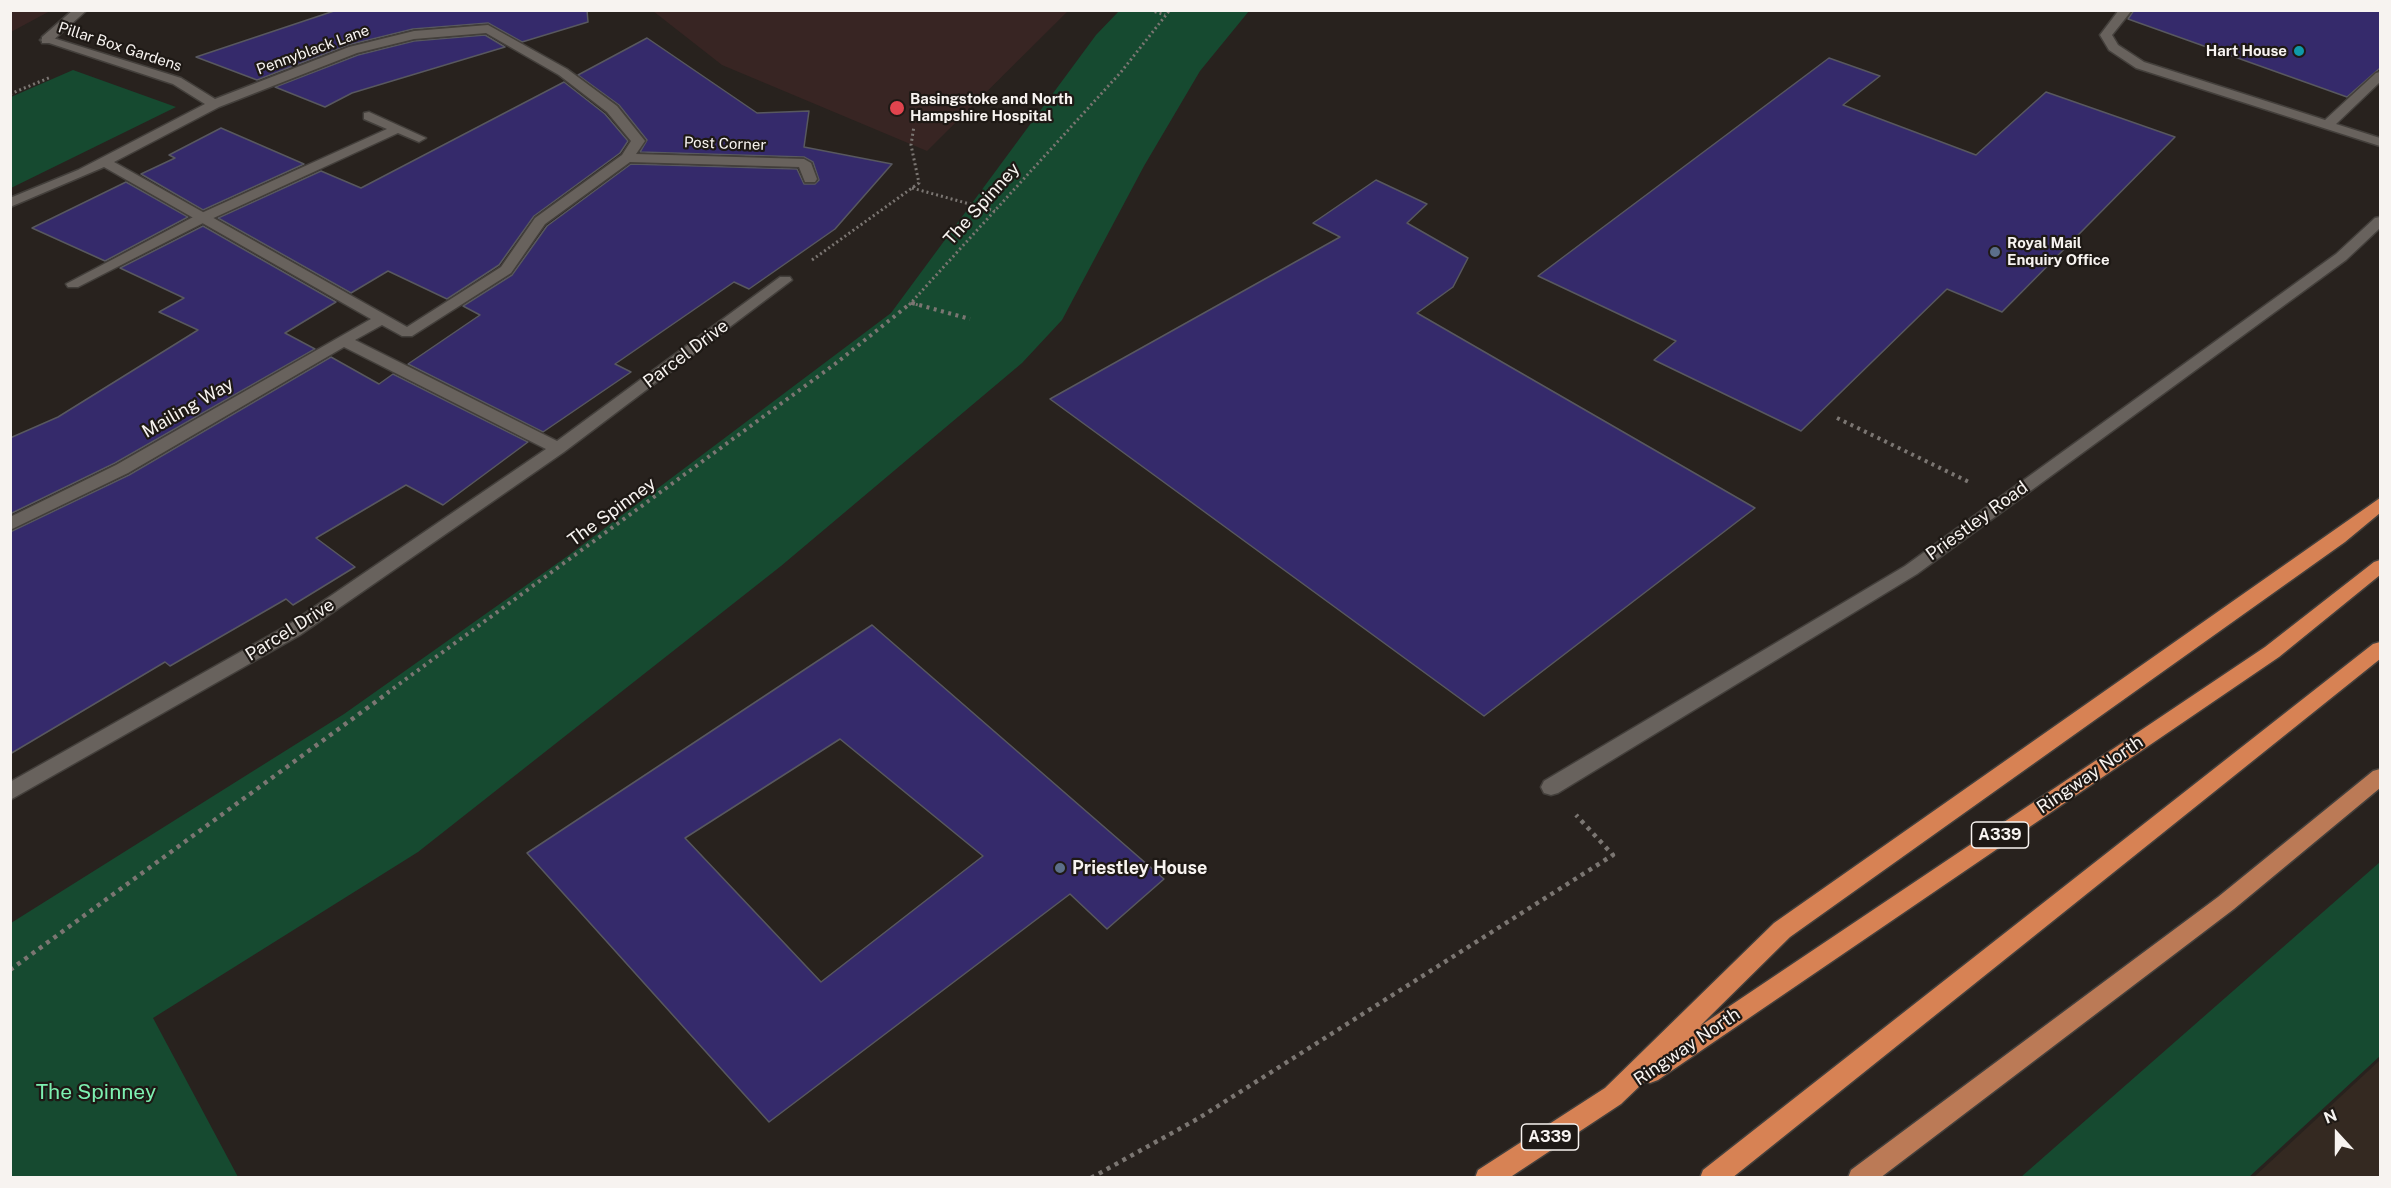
<!DOCTYPE html>
<html>
<head>
<meta charset="utf-8">
<style>
  body { margin:0 }
  #map { position:relative; width:2391px; height:1188px; overflow:hidden; background:#28221e; font-family:"Public Sans",sans-serif }
  canvas { display:block }
  .frame { position:absolute; inset:0; border:12px solid #f7f3f0; pointer-events:none }
  .north { position:absolute; left:2307px; top:1104px; width:60px; height:60px; -webkit-text-stroke:4px #1e1915; paint-order:stroke; rotate:339deg; font-size:16px; font-weight:700; line-height:24px; text-align:center; color:#f7f3f0 }
  .north::after { content:''; display:block; margin:auto; width:21px; height:27px; background:#f7f3f0; clip-path:polygon(50% 0,100% 100%,50% 72%,0 100%) }
</style>
</head>
<body>
<div id="map">
<canvas width="2391" height="1188"></canvas>
<div class="frame"></div>
<div class="north">N</div>
</div>
<script>
const c = document.querySelector('canvas').getContext('2d');
c.lineJoin = 'round';
function fillPath(path, color) {
  c.fillStyle = color;
  c.fill(path, 'evenodd');
}
function poly(rows) {
  const path = new Path2D();
  for (const r of rows) {
    path.moveTo(r[0], r[1]);
    for (let i = 2; i < r.length; i += 2) path.lineTo(r[i], r[i + 1]);
  }
  return path;
}
function strokePath(path, color, width, dash) {
  c.strokeStyle = color;
  c.lineWidth = width;
  c.lineCap = dash ? 'butt' : 'round';
  c.setLineDash(dash || []);
  c.stroke(path);
}
function write(font, color, halo, rows, align = 'center') {
  c.font = font + ' "Public Sans",sans-serif';
  c.lineWidth = 4.5;
  c.setLineDash([]);
  c.textBaseline = 'middle';
  c.strokeStyle = halo;
  c.fillStyle = color;
  for (const [text, x, y, turn = 0] of rows) {
    c.save();
    c.translate(x, y);
    c.rotate((+turn || 0) * Math.PI / 180);
    c.textAlign = isNaN(turn) ? turn : align;
    if (halo) c.strokeText(text, 0, 0);
    c.fillText(text, 0, 0);
    c.restore();
  }
}
const built = poly([
  [2380,1060,2380,1177,2254,1177]
]);
const medical = poly([
  [11,10,50,10,50,11,11,32],
  [653,11,1068,11,927,151,722,65]
]);
const green = poly([
  [1119,11,1249,11,1200,71,1144,166,1062,320,1022,363,781,566,418,852,153,1018,238,1177,11,1177,11,923,344,714,569,555,891,313,1096,35],
  [73,70,176,107,11,188,11,97],
  [2380,862,2380,1056,2249,1177,2021,1177]
]);
const building = poly([
  [337,10,587,10,588,22,522,42,488,23,413,29,348,45,257,80,196,57,337,10],
  [2134,10,2380,10,2380,68,2347,97,2128,19,2134,10],
  [485,35,505,47,352,93,325,107,275,87,358,55,414,41,485,35],
  [647,38,757,113,809,111,804,147,892,164,835,229,749,289,734,282,615,364,631,372,543,432,408,364,480,315,463,306,512,275,547,226,631,164,797,169,804,184,815,184,819,180,813,162,804,157,640,152,647,140,619,105,578,75,647,38],
  [1829,58,1880,76,1843,105,1976,155,2046,92,2175,137,2002,312,1947,289,1801,431,1654,360,1676,341,1538,276,1829,58],
  [564,82,605,114,628,141,620,153,534,216,499,265,447,299,388,271,351,293,218,218,321,171,361,188,564,82],
  [221,128,304,164,203,210,141,174,175,158,169,155,221,128],
  [1376,180,1427,204,1407,223,1468,258,1453,287,1417,313,1755,508,1484,716,1050,399,1340,237,1313,223,1376,180],
  [126,182,188,217,105,261,32,228,126,182],
  [203,226,336,302,285,333,315,349,115,463,10,514,10,438,58,417,198,330,159,312,184,298,120,268,203,226],
  [331,357,379,384,393,374,528,442,443,505,406,485,316,538,355,567,293,605,286,599,170,666,165,662,10,754,10,532,129,475,331,357],
  [872,625,1164,879,1107,929,1070,894,769,1122,527,853,872,625],
  [840,739,983,856,821,982,685,838,840,739]
]);
const pathFar2 = poly([
  [1150,10,1165,15],
  [10,94,51,77],
  [912,188,995,211],
  [812,260,919,183,911,145,914,126],
  [911,303,918,305],
  [909,305,1121,72,1170,10]
]);
const pathFar1 = poly([
  [912,303,970,319],
  [1837,418,1969,482],
  [387,693,835,364,911,303]
]);
const path = poly([
  [10,970,389,692],
  [1091,1178,1199,1118,1613,855,1576,815]
]);
const service = poly([
  [73,10,87,10,50,43,42,43,42,37,73,10],
  [2119,10,2132,10,2112,35,2118,45,2144,62,2325,120,2376,73,2380,72,2380,82,2336,124,2380,138,2380,146,2136,68,2109,50,2100,35,2119,10],
  [369,112,426,138,419,142,398,133,207,221,78,287,68,287,66,284,197,215,387,129,364,119,364,113,369,112]
]);
const minor = poly([
  [488,25,567,69,617,106,645,141,636,154,804,159,811,163,817,179,815,182,805,182,799,167,630,162,545,224,511,273,412,336,402,336,382,325,355,340,557,441,780,277,790,277,792,280,564,452,300,635,10,800,10,782,288,625,546,449,344,347,128,473,10,530,10,517,116,465,371,319,104,167,10,207,10,198,78,170,205,104,173,84,40,40,50,37,181,78,215,99,349,47,414,31,488,25],
  [486,33,559,75,607,112,631,141,622,155,535,218,501,267,407,327,114,162,219,107,357,53,414,39,486,33],
  [2380,217,2380,228,2346,260,1917,574,1558,793,1551,795,1544,793,1541,787,1544,781,1905,566,2336,254,2375,218,2380,217]
]);
const primary = poly([
  [2380,769,2380,788,2234,909,1880,1178,1848,1178,1851,1170,2218,897,2373,771,2380,769]
]);
const trunk = poly([
  [2380,498,2380,513,2345,542,1790,937,1700,1026,2265,647,2374,562,2380,560,2380,575,2279,657,1658,1080,1650,1083,1645,1081,1621,1104,1509,1178,1475,1178,1478,1170,1605,1088,1774,923,2380,498],
  [2380,642,2380,659,1732,1178,1700,1178,1703,1170,2373,644,2380,642]
]);
const markers = [
  [2299,51,6,"#0f9aa8"],
  [897,108,8,"#e0444e"],
  [1995,252,6,"#5c6f8a"],
  [1060,868,6,"#5c6f8a"]
];
const farStreetnames = [
  ["Pillar Box Gardens",120,47,18],
  ["Pennyblack Lane",313,50,-20],
  ["Post Corner",725,144,2]
];
const farPoinames = [
  ["Hart House",2287,51,"right"],
  ["Basingstoke and North",910,99],
  ["Hampshire Hospital",910,116],
  ["Royal Mail",2007,243],
  ["Enquiry Office",2007,260]
];
const shields = [
  [2000,835,57],
  [1550,1137,57]
];
const shieldNames = [
  ["A339",2000,835],
  ["A339",1550,1137]
];
const streetNames = [
  ["The Spinney",982,204,-48],
  ["Parcel Drive",686,354,-37],
  ["Mailing Way",188,408,-30],
  ["The Spinney",612,512,-36],
  ["Priestley Road",1977,521,-36],
  ["Parcel Drive",290,630,-32],
  ["Ringway North",2090,775,-34],
  ["Ringway North",1687,1047,-34]
];
const poiNames = [
  ["Priestley House",1072,868]
];
const nearParknames = [
  ["The Spinney",96,1093]
];
fillPath(built, '#342921');
fillPath(medical, '#382523');
fillPath(green, '#164a30');
fillPath(building, '#352a6b');
strokePath(building, '#58585f', 1.5);
strokePath(service, '#433f3b', 3);
strokePath(minor, '#433f3b', 3);
strokePath(primary, '#433f3b', 3);
strokePath(trunk, '#433f3b', 3);
strokePath(pathFar2, '#7b7672', 3, [2, 3]);
strokePath(pathFar1, '#7b7672', 4, [3, 4.5]);
strokePath(path, '#7b7672', 4.5, [4, 5]);
fillPath(service, '#68625d');
fillPath(minor, '#68625d');
fillPath(primary, '#bb7a56');
fillPath(trunk, '#d78254');
for (const [x, y, r, color] of markers) {
  const dot = new Path2D();
  dot.arc(x, y, r, 0, 2 * Math.PI);
  c.fillStyle = color;
  c.fill(dot);
  strokePath(dot, '#1e1915', 2);
}
write('15px', '#f7f3f0', '#1e1915', farStreetnames);
write('bold 15px', '#f7f3f0', '#1e1915', farPoinames, 'left');
for (const [x, y, w] of shields) {
  const box = new Path2D();
  box.roundRect(x - w / 2, y - 13, w, 26, 4.5);
  c.fillStyle = '#1e1915';
  c.fill(box);
  strokePath(box, '#f7f3f0', 1.5);
}
write('bold 16px', '#f7f3f0', null, shieldNames);
write('18px', '#f7f3f0', '#1e1915', streetNames);
write('bold 18px', '#f7f3f0', '#1e1915', poiNames, 'left');
write('21px', '#7df0b0', '#1e1915', nearParknames);
</script>
</body>
</html>
